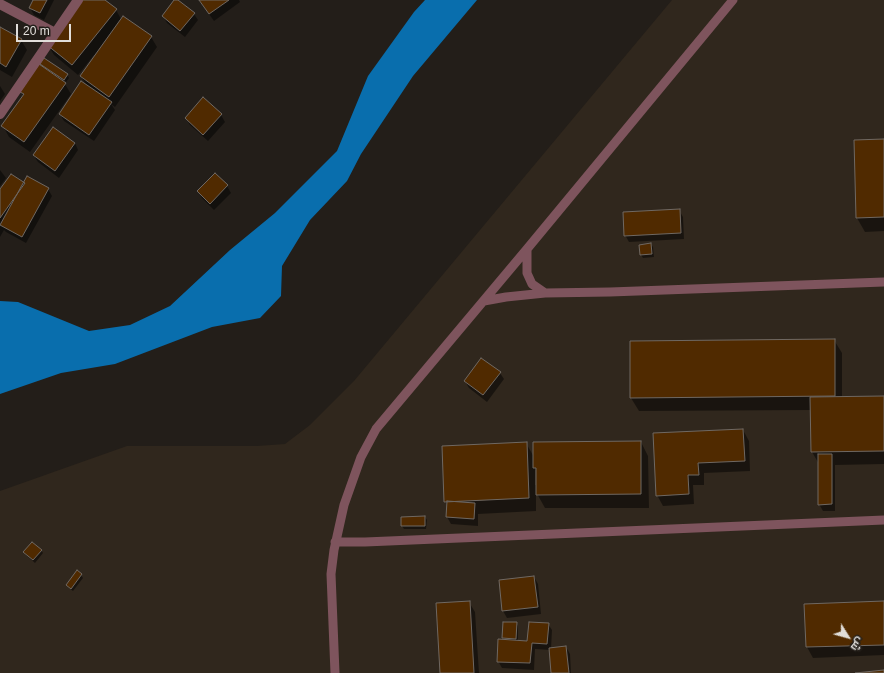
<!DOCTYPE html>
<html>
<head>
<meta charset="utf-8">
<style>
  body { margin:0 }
  #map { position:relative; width:884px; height:673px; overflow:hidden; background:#231e19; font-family:Helvetica,Cairo,sans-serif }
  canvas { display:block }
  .north { position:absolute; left:828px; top:617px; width:40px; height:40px; -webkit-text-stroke:3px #231e19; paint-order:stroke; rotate:127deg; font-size:11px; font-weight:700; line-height:16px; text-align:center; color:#e1deda }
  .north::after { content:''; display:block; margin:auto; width:14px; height:18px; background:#e1deda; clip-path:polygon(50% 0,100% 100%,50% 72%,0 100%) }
  .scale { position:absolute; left:16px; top:24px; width:55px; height:18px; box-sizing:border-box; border:2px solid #e1deda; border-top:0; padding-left:5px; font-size:12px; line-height:14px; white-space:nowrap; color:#e1deda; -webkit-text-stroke:3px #231e19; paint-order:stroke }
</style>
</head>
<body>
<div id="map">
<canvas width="884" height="673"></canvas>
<div class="north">ش</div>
<div class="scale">20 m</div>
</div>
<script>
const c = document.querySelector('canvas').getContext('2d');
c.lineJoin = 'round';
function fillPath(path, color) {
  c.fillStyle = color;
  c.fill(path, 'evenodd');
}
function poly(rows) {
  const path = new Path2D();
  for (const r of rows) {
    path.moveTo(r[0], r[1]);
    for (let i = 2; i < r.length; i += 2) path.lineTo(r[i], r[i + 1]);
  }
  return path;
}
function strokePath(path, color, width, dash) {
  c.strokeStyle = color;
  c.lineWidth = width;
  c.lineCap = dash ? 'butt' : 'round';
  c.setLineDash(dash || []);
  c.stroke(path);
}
const built = poly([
  [672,0,884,0,884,673,0,673,0,491,127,446,257,446,285,444,310,425,354,381]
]);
const water = poly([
  [425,0,477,0,413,76,361,154,347,181,310,220,282,266,281,296,260,318,212,327,115,364,61,373,0,394,0,301,18,302,89,331,130,325,170,306,230,250,275,213,337,151,368,76,414,12]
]);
const shadow = poly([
  [34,0,54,0,44,20,34,15,30,8],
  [84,0,104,0,116,10,121,19,151,37,157,47,115,107,111,104,115,110,94,141,64,121,60,114,87,86,81,76,96,56,94,55,78,75,54,55,48,45],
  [176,0,194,14,198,20,185,37,167,23,163,16],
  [199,0,239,0,240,2,214,21],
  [0,28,21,40,27,50,12,77,0,70],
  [41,64,67,75,69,78,66,82,62,75,60,76,71,94,30,152,9,137,3,126,24,96,21,92,45,70],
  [0,86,5,94,0,101],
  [203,99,221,115,225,122,208,141,190,125,186,118],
  [884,140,884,231,865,232,857,218,855,141],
  [75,143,78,150,59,178,38,162,34,156],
  [0,170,6,178,0,186],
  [24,184,48,189,52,196,26,243,6,232,4,230,0,237,0,191],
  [227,186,231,193,214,210,202,198,198,191],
  [679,210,683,217,684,239,629,242,625,235],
  [651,244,653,247,654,257,643,258,641,255,640,246],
  [834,340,842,353,842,397,884,397,884,464,835,465,835,511,823,511,819,504,819,464,812,452,811,410,639,411,631,398],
  [500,373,504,379,487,402,469,388,465,381],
  [743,430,749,441,750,471,704,473,704,485,693,485,694,504,663,506,657,495,654,434],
  [641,442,648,456,649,508,545,508,536,492,536,511,478,514,478,526,451,524,447,517,447,505,445,501,526,443,534,457],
  [535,468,537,473,537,485,535,485],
  [425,517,427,520,426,529,404,529,402,526],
  [41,550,43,553,35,563,26,555,24,552],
  [81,575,83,578,73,591,69,588,67,585],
  [534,577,538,584,541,614,507,618,503,611,500,581],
  [469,602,475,612,479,673,441,673],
  [884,602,884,655,813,658,807,647,805,605],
  [504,623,516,623,518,626,518,641,528,642,548,624,552,630,551,649,566,647,570,654,571,673,552,673,550,650,535,649,534,670,502,668,498,661,504,641,503,638]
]);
const building = poly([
  [33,0,47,0,40,13,29,8,33,0],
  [83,0,105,0,117,9,72,65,47,45,83,0],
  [174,0,178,0,195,13,180,31,162,16,174,0],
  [199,0,229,0,209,14,199,0],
  [123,16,152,36,109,97,80,76,123,16],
  [0,27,22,39,6,67,0,63,0,27],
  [44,58,68,74,64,80,40,64,44,58],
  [39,64,66,83,24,142,1,126,24,94,20,92,39,64],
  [81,81,112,102,89,135,59,114,81,81],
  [203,97,222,114,203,135,185,118,203,97],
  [53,127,75,143,55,171,33,155,53,127],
  [884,139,884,217,856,218,854,140,884,139],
  [215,173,228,185,210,204,197,191,215,173],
  [11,174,25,183,0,218,0,189,11,174],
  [27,176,49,188,22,237,0,225,27,176],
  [680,209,681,233,624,236,623,212,680,209],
  [651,243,652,254,640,255,639,245,651,243],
  [835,339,835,396,630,398,630,341,835,339],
  [481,358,501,372,483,395,464,381,481,358],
  [884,396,884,451,811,452,810,397,884,396],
  [743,429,745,461,698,463,699,475,688,475,689,494,656,496,653,433,743,429],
  [641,441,641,494,536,495,536,468,533,468,533,442,641,441],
  [527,442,529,498,444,502,442,446,527,442],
  [818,454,832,454,832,504,818,505,818,454],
  [447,501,475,503,474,519,446,517,447,501],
  [425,516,425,526,401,526,401,517,425,516],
  [32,542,42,550,33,560,23,552,32,542],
  [77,570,82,574,71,589,66,585,77,570],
  [534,576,538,607,502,611,499,580,534,576],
  [470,601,474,673,440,673,436,603,470,601],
  [884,601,884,645,806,647,804,604,884,601],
  [503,622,517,622,516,639,502,638,503,622],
  [529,622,549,623,547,644,532,643,530,663,497,662,498,639,527,641,529,622],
  [566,646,569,673,551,673,549,648,566,646],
  [884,670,884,673,855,673,884,670]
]);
const service = poly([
  [527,249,527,273,532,284,545,293],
  [484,301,506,297,545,293,610,292,884,282],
  [335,542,365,542,884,520],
  [335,673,331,574,334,550,344,505,361,457,376,429,527,249,733,0]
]);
const minor = poly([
  [0,4,55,33],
  [0,114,78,0]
]);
fillPath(built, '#30271d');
fillPath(water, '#096ead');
fillPath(shadow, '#0007');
fillPath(building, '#502a00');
strokePath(building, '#6f6862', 1);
strokePath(service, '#7e545d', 9);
strokePath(minor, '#7e545d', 10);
</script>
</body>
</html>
